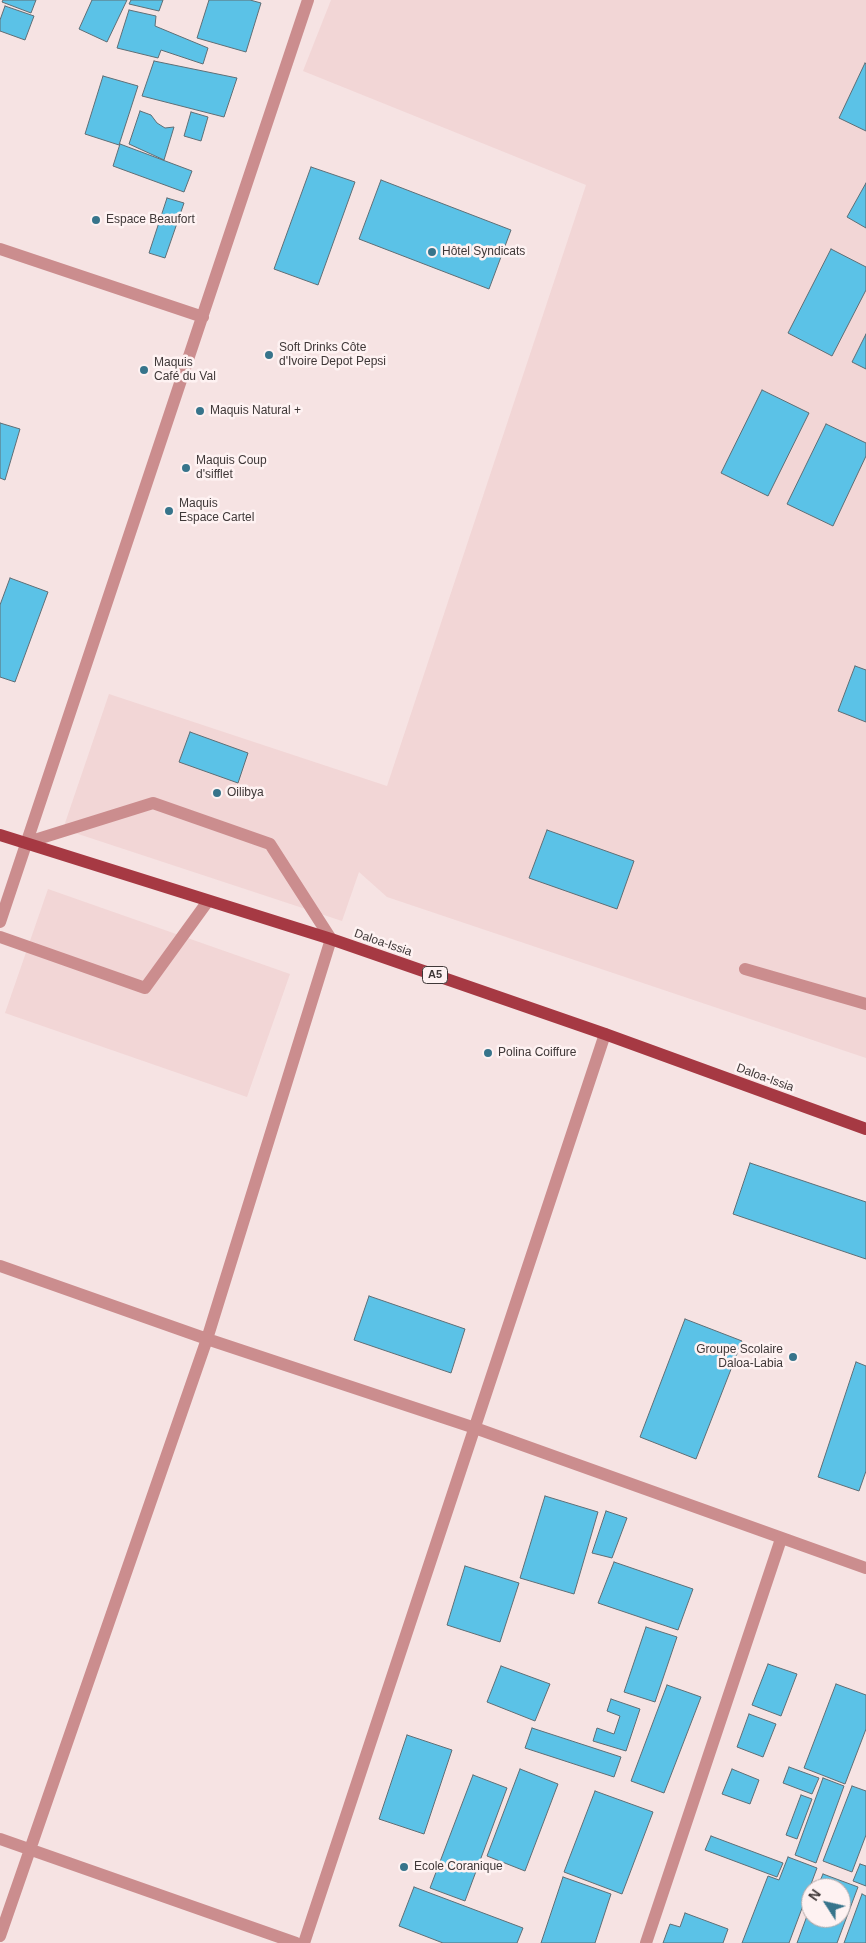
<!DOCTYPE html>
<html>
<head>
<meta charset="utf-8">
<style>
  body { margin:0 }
  #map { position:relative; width:866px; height:1943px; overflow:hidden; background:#f6e3e3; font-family:Helvetica,sans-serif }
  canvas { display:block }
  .north { position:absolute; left:801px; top:1878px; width:50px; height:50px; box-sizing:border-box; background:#fef2f2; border:1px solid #b2a8a8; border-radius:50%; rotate:305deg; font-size:14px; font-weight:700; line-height:20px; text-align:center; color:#3f3838 }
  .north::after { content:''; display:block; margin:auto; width:18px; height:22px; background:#37748b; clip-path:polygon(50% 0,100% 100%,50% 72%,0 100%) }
</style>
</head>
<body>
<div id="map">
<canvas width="866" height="1943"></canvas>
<div class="north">N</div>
</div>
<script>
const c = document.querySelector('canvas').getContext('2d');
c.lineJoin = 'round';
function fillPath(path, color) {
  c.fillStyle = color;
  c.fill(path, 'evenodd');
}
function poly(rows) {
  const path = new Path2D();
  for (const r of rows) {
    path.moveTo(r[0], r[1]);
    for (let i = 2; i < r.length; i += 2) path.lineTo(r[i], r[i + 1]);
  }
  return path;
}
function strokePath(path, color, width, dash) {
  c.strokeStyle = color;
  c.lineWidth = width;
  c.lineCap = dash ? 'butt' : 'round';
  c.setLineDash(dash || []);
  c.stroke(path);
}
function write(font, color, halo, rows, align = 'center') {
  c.font = font + ' Helvetica,sans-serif';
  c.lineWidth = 5;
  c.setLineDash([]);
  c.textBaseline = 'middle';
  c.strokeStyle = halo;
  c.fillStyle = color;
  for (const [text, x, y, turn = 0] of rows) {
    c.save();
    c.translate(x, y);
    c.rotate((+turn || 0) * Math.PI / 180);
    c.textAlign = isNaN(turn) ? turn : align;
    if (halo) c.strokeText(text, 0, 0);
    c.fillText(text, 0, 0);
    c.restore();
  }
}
const built = poly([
  [331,0,866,0,866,1058,387,897,359,872,342,921,63,829,109,694,387,786,586,185,303,71],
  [48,889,290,974,247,1097,5,1013]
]);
const building = poly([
  [3,0,36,0,31,13,2,2,3,0],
  [92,0,127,0,107,42,79,29,92,0],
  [131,0,163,0,159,11,129,4,131,0],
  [209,0,250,0,261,3,246,52,197,38,209,0],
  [5,6,34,16,25,40,0,31,0,20,5,6],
  [129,10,156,16,155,26,208,48,203,64,161,50,158,58,117,48,129,10],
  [154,61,237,78,224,117,142,96,154,61],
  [865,63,866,64,866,131,839,118,865,63],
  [103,76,138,86,119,145,85,134,103,76],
  [140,111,151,115,157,123,165,128,174,127,164,160,129,144,140,111],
  [191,112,208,117,201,141,184,136,191,112],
  [120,144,192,171,184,192,113,166,120,144],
  [311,167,355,182,318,285,274,269,311,167],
  [381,180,511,230,489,289,359,239,381,180],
  [866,183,866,228,847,217,866,183],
  [167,198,184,203,165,258,149,253,167,198],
  [831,249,866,267,866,290,832,356,788,333,831,249],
  [866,334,866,369,852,362,866,334],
  [762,390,809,413,768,496,721,473,762,390],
  [0,423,20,429,5,480,0,478,0,423],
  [826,424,866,443,866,456,833,526,787,504,826,424],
  [10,578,48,592,15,682,0,677,0,605,10,578],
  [855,666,866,670,866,722,838,711,855,666],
  [190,732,248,753,238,783,179,762,190,732],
  [547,830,634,861,617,909,529,878,547,830],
  [750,1163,866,1202,866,1259,733,1214,750,1163],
  [369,1296,465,1329,451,1373,354,1340,369,1296],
  [685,1319,742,1341,696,1459,640,1437,685,1319],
  [856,1362,866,1366,866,1471,859,1491,818,1477,856,1362],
  [545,1496,598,1512,574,1594,520,1578,545,1496],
  [606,1511,627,1518,612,1558,592,1553,606,1511],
  [614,1562,693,1589,678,1630,598,1603,614,1562],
  [465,1566,519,1583,500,1642,447,1625,465,1566],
  [646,1627,677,1637,655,1702,624,1692,646,1627],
  [768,1664,797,1674,781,1716,752,1705,768,1664],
  [501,1666,550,1684,535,1721,487,1702,501,1666],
  [836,1684,866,1695,866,1729,845,1784,804,1768,836,1684],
  [667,1685,701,1697,664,1793,631,1781,667,1685],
  [611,1699,640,1709,626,1751,593,1741,597,1728,614,1734,620,1716,607,1711,611,1699],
  [749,1714,776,1724,763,1757,737,1747,749,1714],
  [532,1728,621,1757,614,1777,525,1748,532,1728],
  [407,1735,452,1750,424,1834,379,1819,407,1735],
  [789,1767,819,1778,812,1794,783,1783,789,1767],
  [520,1769,558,1784,525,1871,487,1856,520,1769],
  [732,1769,759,1780,750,1804,722,1794,732,1769],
  [473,1775,507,1788,465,1901,430,1888,473,1775],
  [823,1778,844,1786,816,1863,795,1855,823,1778],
  [852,1786,866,1791,866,1835,852,1872,823,1861,852,1786],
  [595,1791,653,1812,622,1894,564,1872,595,1791],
  [801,1795,812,1799,797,1839,786,1835,801,1795],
  [711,1836,783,1863,777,1877,705,1850,711,1836],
  [788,1857,817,1868,789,1943,742,1943,768,1876,779,1880,788,1857],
  [860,1864,866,1866,866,1886,853,1881,860,1864],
  [823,1874,858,1887,837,1943,797,1943,811,1905,811,1918,841,1918,841,1888,817,1888,823,1874],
  [563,1877,611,1894,595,1943,541,1943,563,1877],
  [414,1887,523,1928,517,1943,443,1943,399,1926,414,1887],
  [862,1894,866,1896,866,1943,844,1943,862,1894],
  [685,1913,728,1929,723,1943,663,1943,670,1924,680,1927,685,1913]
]);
const minor = poly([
  [0,249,203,317],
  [0,922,308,0],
  [0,937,145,988,208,901],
  [745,969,866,1004],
  [0,1266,207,1339,475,1428,866,1568],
  [0,1839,296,1943],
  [0,1936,207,1339,331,939,270,844,153,803,25,843],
  [304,1943,605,1034],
  [646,1943,781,1539]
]);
const major = poly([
  [0,835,331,939,605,1034,866,1129]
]);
const markers = [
  [96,220,5,"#37748b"],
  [432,252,5,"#37748b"],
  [269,355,5,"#37748b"],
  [144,370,5,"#37748b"],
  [200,411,5,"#37748b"],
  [186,468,5,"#37748b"],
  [169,511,5,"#37748b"],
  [217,793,5,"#37748b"],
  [488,1053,5,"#37748b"],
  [793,1357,5,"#37748b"],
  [404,1867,5,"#37748b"]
];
const shields = [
  [435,975,25]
];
const shieldNames = [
  ["A5",435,975]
];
const poiNames = [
  ["Espace Beaufort",106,220],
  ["Hôtel Syndicats",442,252],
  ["Soft Drinks Côte",279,348],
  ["d'Ivoire Depot Pepsi",279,362],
  ["Maquis",154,363],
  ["Café du Val",154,377],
  ["Maquis Natural +",210,411],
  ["Maquis Coup",196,461],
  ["d'sifflet",196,475],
  ["Maquis",179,504],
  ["Espace Cartel",179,518],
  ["Oilibya",227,793],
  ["Polina Coiffure",498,1053],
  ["Groupe Scolaire",783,1350,"right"],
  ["Daloa-Labia",783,1364,"right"],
  ["Ecole Coranique",414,1867]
];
const streetNames = [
  ["Daloa-Issia",383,943,19],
  ["Daloa-Issia",765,1078,20]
];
fillPath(built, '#f2d6d6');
fillPath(building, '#5bc2e7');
strokePath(building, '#5f6e75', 1);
strokePath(minor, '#cb8d8e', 12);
strokePath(major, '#a63943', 12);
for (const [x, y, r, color] of markers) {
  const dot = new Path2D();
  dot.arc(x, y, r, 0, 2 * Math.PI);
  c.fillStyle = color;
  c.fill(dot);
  strokePath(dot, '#fef2f2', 2);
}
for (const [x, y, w] of shields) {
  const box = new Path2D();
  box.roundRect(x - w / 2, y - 8.5, w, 17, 4);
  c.fillStyle = '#fef2f2';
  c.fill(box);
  strokePath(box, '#3f3838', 1);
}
write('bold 11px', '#3f3838', null, shieldNames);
write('12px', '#3f3838', '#fef2f2', poiNames, 'left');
write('12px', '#3f3838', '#fef2f2', streetNames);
</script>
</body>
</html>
